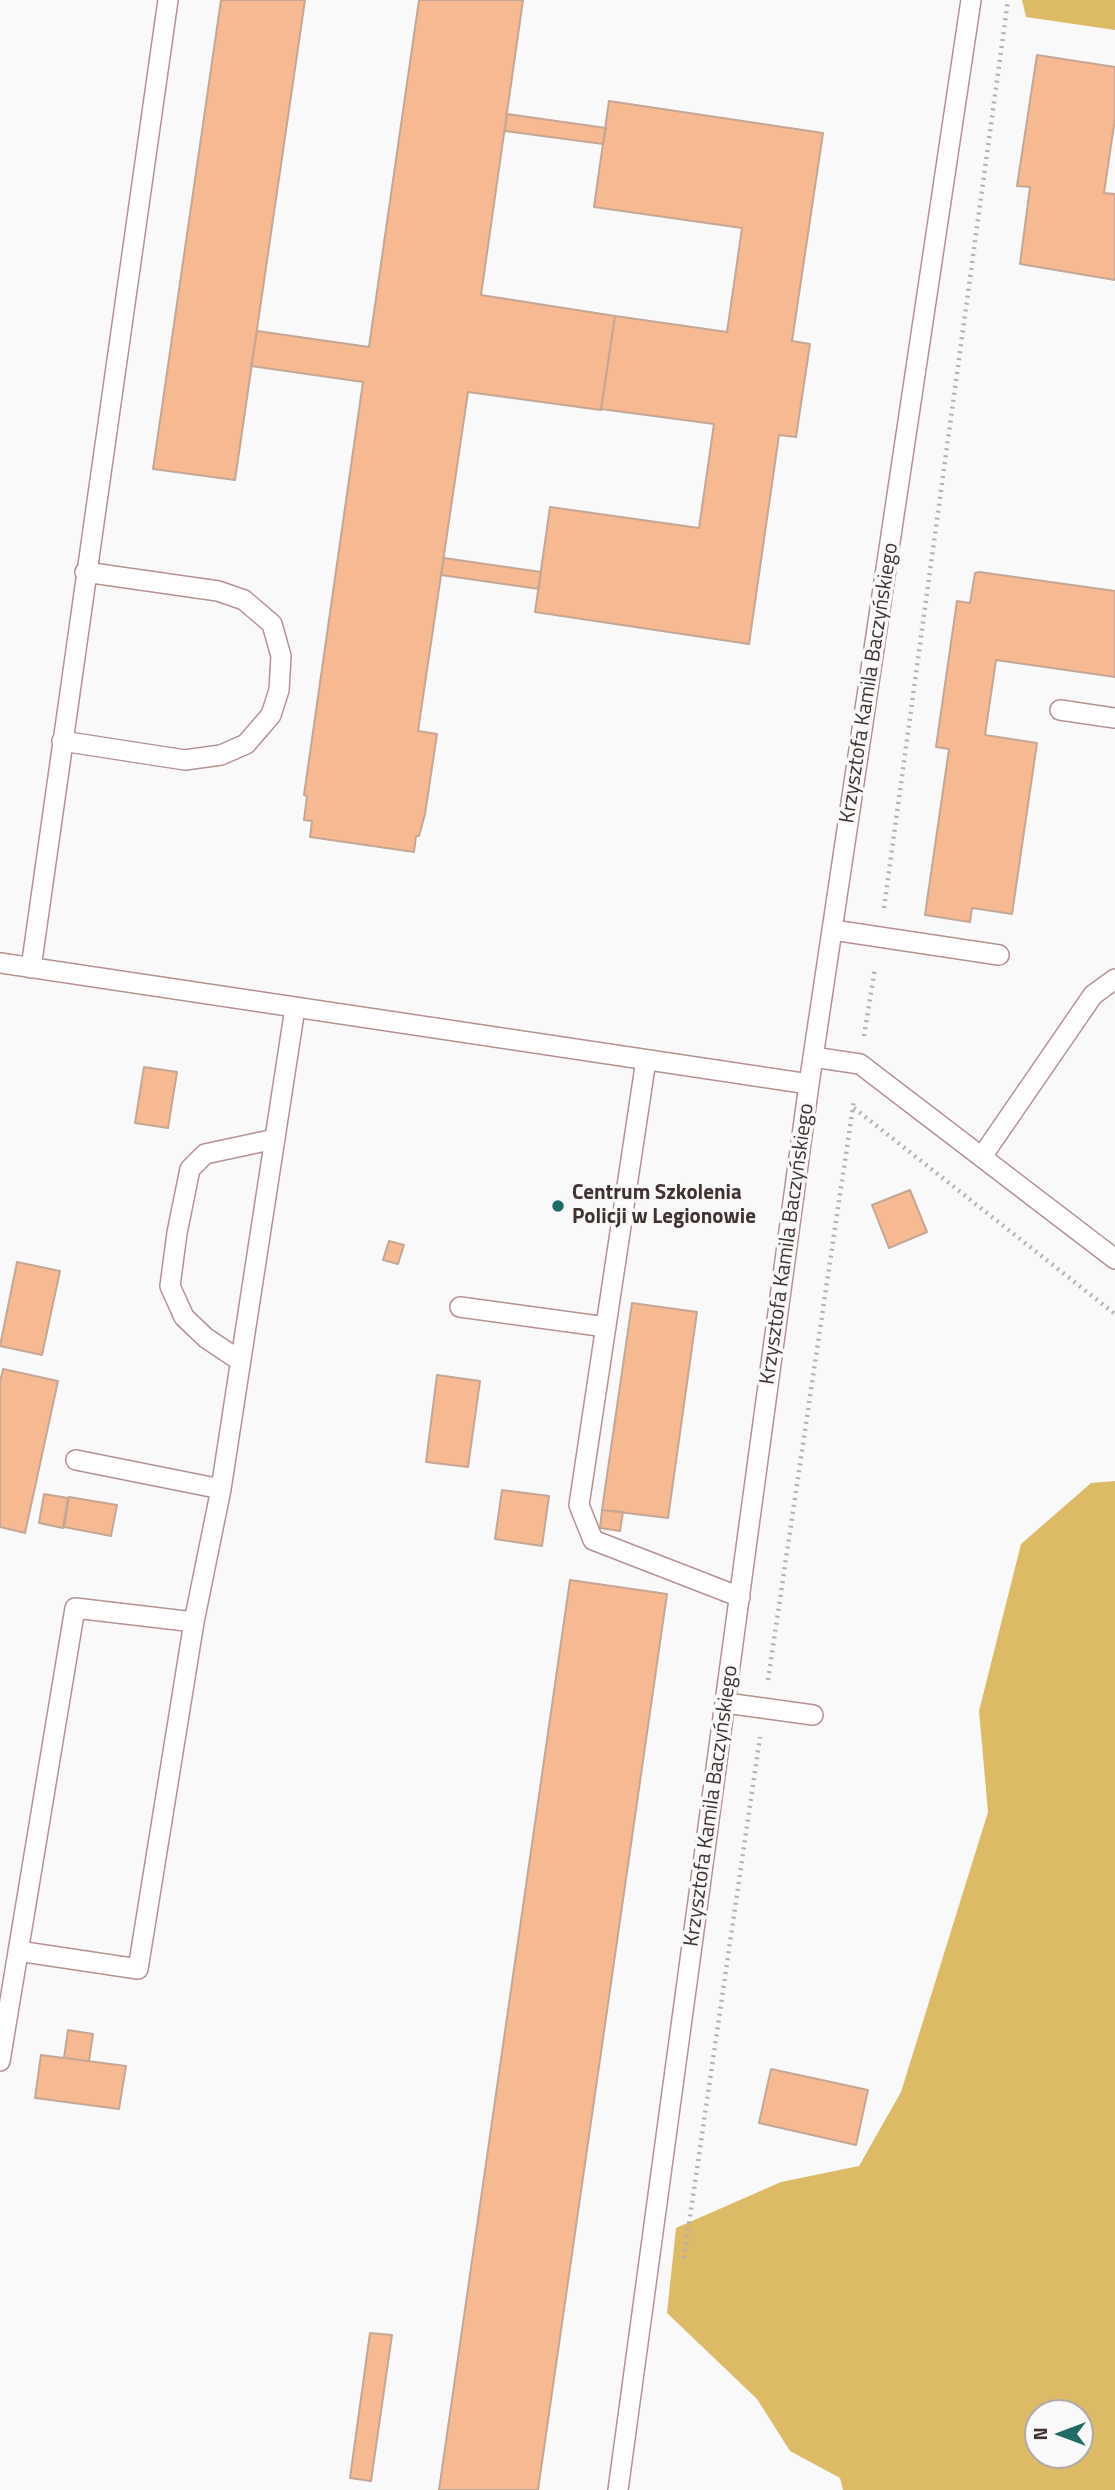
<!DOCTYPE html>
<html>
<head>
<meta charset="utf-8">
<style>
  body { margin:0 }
  #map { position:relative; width:1115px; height:2490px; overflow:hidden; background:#f9f9f9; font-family:"Titillium Web",sans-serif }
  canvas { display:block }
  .north { position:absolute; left:1024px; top:2399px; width:70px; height:70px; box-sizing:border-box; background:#f9f9f9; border:2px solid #afaaa9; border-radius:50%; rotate:270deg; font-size:19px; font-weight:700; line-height:28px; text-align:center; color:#413332 }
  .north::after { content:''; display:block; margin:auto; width:24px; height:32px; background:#206b66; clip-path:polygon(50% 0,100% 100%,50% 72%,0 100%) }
</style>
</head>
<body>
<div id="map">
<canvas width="1115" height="2490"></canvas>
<div class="north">N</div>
</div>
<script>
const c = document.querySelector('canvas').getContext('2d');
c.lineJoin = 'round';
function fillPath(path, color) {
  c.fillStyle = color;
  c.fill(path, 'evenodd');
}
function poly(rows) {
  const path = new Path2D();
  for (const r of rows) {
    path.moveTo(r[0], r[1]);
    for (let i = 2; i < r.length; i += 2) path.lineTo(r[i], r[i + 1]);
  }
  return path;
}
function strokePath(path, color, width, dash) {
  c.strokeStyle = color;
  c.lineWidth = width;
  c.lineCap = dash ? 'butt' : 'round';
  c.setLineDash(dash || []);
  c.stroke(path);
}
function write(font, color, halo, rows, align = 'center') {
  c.font = font + ' "Titillium Web",sans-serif';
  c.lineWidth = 7;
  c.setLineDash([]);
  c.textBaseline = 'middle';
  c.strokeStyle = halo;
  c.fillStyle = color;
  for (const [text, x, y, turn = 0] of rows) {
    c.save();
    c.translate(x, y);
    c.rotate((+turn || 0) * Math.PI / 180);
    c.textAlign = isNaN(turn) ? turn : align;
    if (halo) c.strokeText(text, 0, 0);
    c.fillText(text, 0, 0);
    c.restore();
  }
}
const forest = poly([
  [1022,0,1115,0,1115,30,1026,17],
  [1115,1481,1115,2490,843,2490,840,2478,790,2451,757,2399,667,2313,676,2228,781,2182,859,2166,901,2092,988,1812,979,1711,1021,1544,1091,1483],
  [1080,2413,1080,2455,1038,2455,1038,2413]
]);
const building = poly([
  [221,0,305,0,235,480,153,469,221,0],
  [419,0,523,0,481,295,615,316,601,410,468,392,418,731,437,734,425,814,419,836,416,836,414,852,310,837,312,821,304,820,307,796,304,795,363,382,251,366,257,331,369,347,419,0],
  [1037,55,1115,67,1115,118,1104,193,1115,194,1115,280,1020,264,1030,187,1017,186,1037,55],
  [609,101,823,133,792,341,810,344,796,437,779,435,749,644,535,612,550,507,699,528,714,424,601,409,615,316,727,332,742,228,594,207,609,101],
  [507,114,606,128,603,144,505,131,507,114],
  [444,558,541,572,539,589,441,575,444,558],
  [979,572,1115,591,1115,677,996,660,985,735,1037,743,1012,914,972,908,970,922,925,915,949,749,936,747,957,601,970,603,975,573,979,572],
  [144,1067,177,1072,168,1128,135,1123,144,1067],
  [910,1190,927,1232,889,1248,872,1205,910,1190],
  [389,1241,404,1245,398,1264,383,1260,389,1241],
  [17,1262,60,1271,42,1355,0,1346,17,1262],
  [632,1303,697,1312,668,1518,602,1510,632,1303],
  [3,1369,58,1381,25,1533,0,1527,0,1382,3,1369],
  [437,1375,480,1381,468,1467,426,1462,437,1375],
  [502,1490,549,1496,542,1546,495,1539,502,1490],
  [44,1494,68,1498,63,1528,39,1523,44,1494],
  [69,1497,117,1505,111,1536,64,1527,69,1497],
  [602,1510,623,1512,620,1531,600,1528,602,1510],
  [570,1580,667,1594,538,2490,439,2490,570,1580],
  [68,2030,93,2034,89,2061,64,2058,68,2030],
  [41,2055,126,2066,119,2109,35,2098,41,2055],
  [771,2069,868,2090,856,2145,759,2123,771,2069],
  [370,2333,392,2335,371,2481,350,2478,370,2333]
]);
const path = poly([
  [884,908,1008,0],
  [864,1036,875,968],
  [854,1108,1115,1314],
  [768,1680,854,1100],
  [684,2258,760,1737]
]);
const lane = poly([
  [1060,710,1115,718],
  [62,741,185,760,221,755,246,744,271,715,279,690,281,656,272,624,244,600,218,591,85,572],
  [833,930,999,955],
  [0,963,809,1084],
  [31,968,168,0],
  [813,1057,860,1064,1115,1259],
  [646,1060,579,1505,593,1540,740,1597],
  [983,1155,1093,995,1115,979],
  [460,1307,606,1327],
  [239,1360,206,1338,184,1317,170,1286,177,1233,190,1169,205,1154,275,1139],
  [76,1460,221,1489],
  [726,1703,813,1715],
  [18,1951,138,1969,194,1622],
  [0,2061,75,1608,194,1622,221,1489,295,1008],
  [618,2490,809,1084,971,0]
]);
const markers = [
  [558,1206,7,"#206b66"]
];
const streetNames = [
  ["Krzysztofa Kamila Baczyńskiego",870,683,-81],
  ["Krzysztofa Kamila Baczyńskiego",788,1244,-82],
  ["Krzysztofa Kamila Baczyńskiego",712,1806,-82]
];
const poiNames = [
  ["Centrum Szkolenia",572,1194],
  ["Policji w Legionowie",572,1218]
];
fillPath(forest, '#ddba66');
fillPath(building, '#f7b992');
strokePath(building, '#c4a795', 2);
strokePath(lane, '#b59292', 22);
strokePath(path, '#b6b0b0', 4.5, [2, 5]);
strokePath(lane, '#fff', 19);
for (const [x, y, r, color] of markers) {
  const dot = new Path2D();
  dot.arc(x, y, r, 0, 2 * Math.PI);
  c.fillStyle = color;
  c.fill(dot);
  strokePath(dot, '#f9f9f9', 2.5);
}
write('21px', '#413332', '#f9f9f9', streetNames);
write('bold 21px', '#413332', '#f9f9f9', poiNames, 'left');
</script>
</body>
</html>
